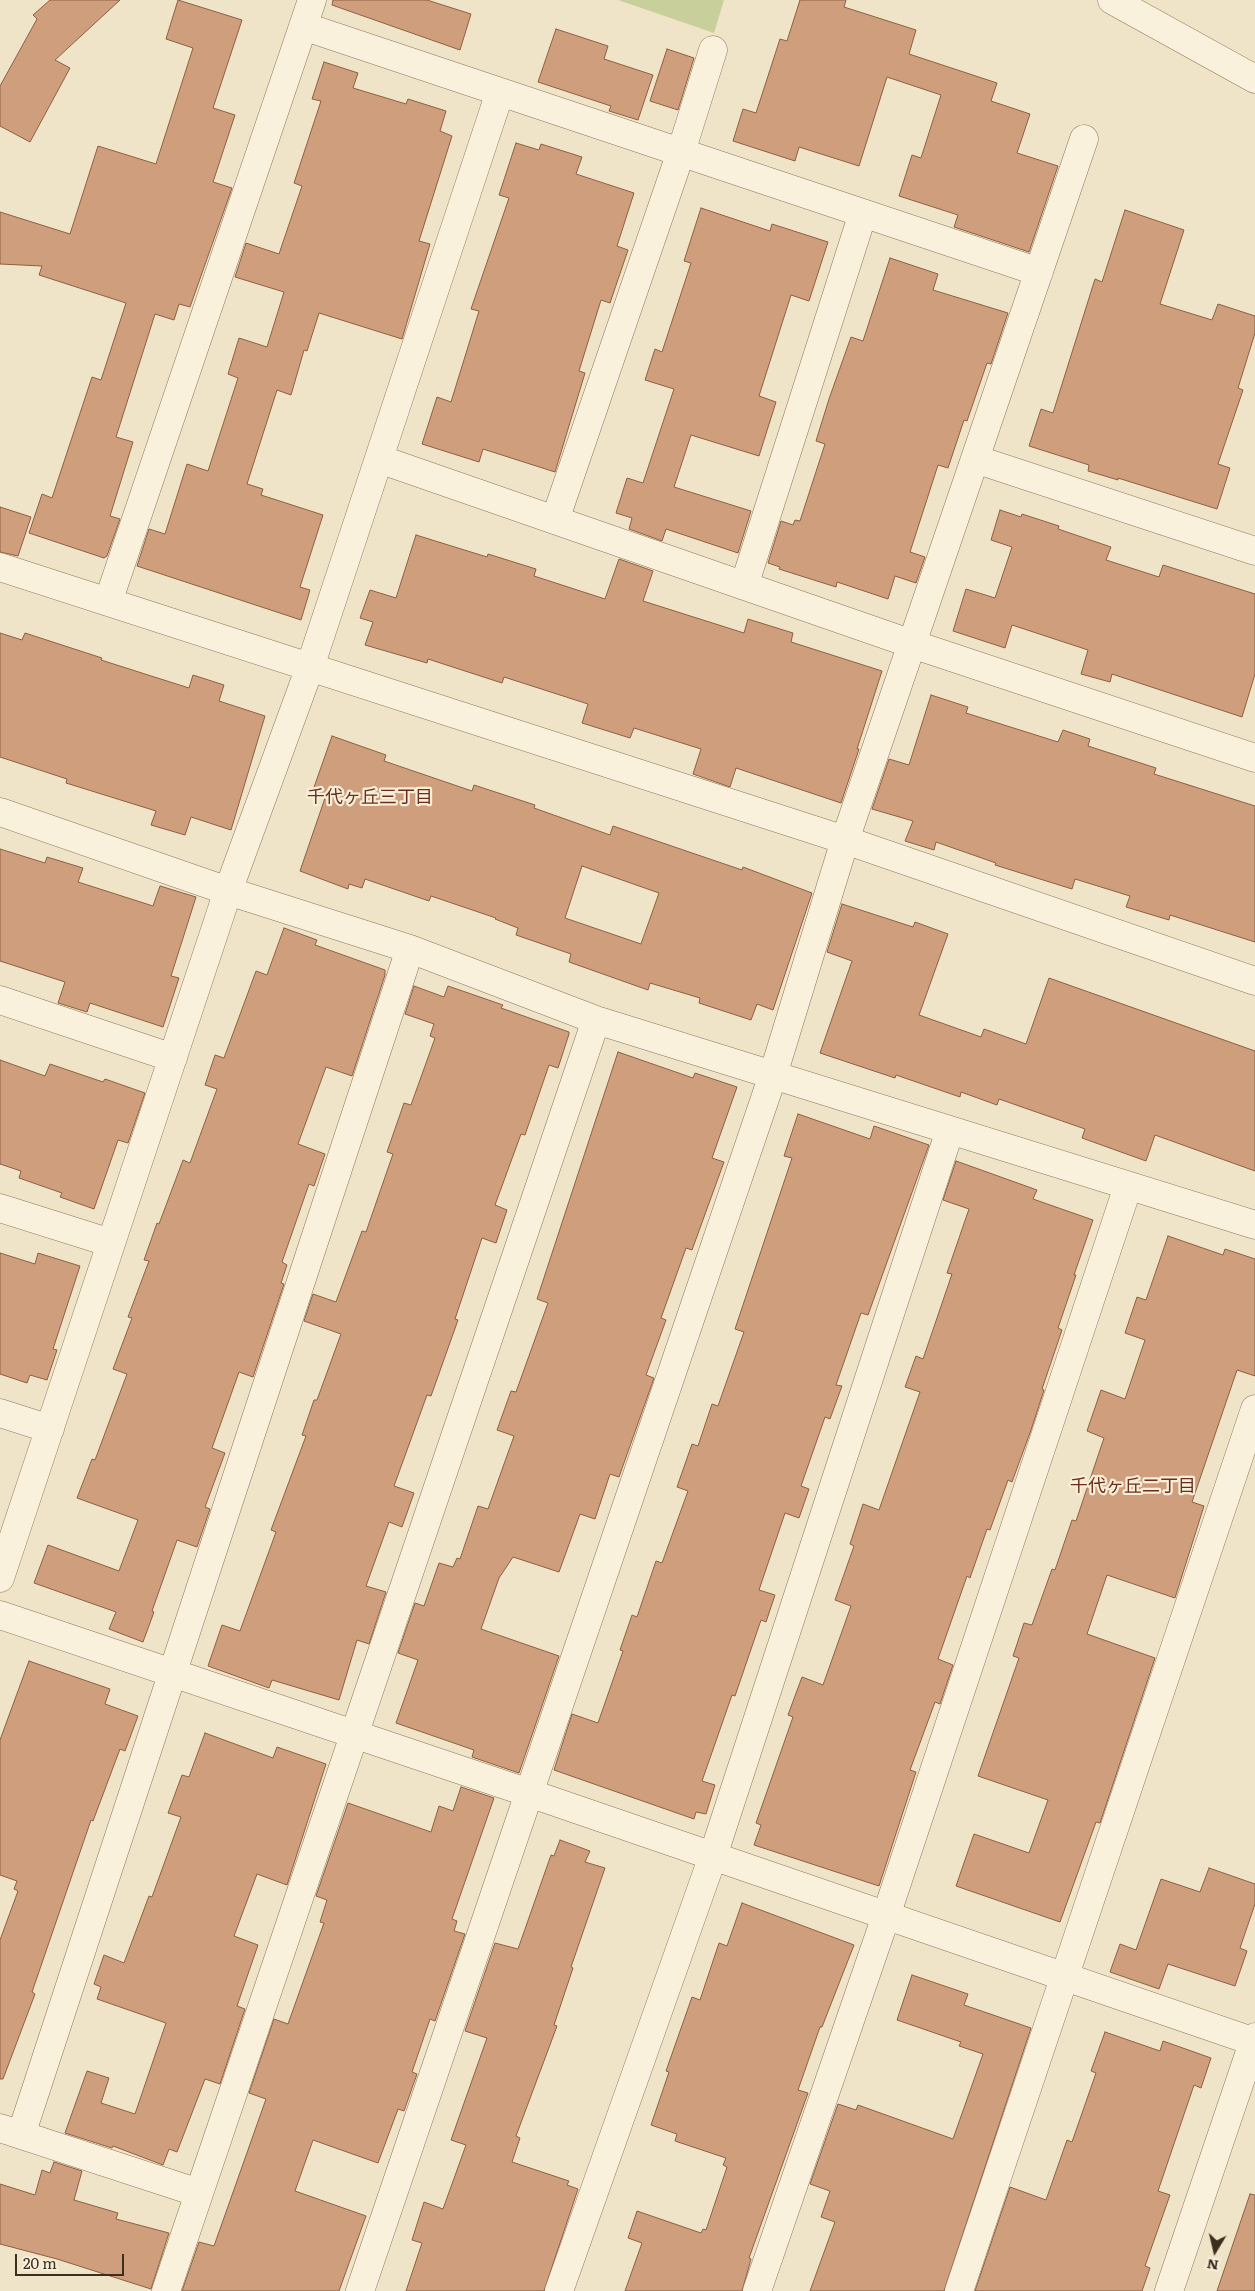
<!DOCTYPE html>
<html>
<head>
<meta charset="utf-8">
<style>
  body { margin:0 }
  #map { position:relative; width:1255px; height:2291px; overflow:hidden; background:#f0e4c8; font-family:Literata,serif }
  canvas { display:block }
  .north { position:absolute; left:1190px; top:2226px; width:50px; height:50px; -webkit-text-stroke:4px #f7eed8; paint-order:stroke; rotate:189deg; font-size:14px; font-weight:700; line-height:20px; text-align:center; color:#3d2e20 }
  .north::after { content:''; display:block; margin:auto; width:18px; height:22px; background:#3d2e20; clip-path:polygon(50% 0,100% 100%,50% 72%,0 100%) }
  .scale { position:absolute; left:15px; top:2254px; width:109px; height:22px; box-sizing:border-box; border:2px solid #3d2e20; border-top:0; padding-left:6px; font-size:15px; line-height:18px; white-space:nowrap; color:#3d2e20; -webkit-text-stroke:4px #f7eed8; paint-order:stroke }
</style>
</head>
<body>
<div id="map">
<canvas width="1255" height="2291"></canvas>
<div class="north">N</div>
<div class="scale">20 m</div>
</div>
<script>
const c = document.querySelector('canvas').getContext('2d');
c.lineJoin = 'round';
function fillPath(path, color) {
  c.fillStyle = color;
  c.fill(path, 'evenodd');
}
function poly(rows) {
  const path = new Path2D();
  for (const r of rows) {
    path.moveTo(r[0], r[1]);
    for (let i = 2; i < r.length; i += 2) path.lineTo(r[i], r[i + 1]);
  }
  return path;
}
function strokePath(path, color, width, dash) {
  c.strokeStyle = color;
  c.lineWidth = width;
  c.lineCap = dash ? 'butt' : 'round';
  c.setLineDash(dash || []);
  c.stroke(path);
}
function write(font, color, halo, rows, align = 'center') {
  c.font = font + ' Literata,"Noto Sans JP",serif';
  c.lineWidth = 4.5;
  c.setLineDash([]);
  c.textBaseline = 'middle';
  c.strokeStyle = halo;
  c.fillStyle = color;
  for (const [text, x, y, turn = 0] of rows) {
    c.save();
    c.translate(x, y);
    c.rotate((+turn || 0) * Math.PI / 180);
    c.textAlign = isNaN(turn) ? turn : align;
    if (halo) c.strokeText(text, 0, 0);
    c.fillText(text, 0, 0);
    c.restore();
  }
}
const green = poly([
  [618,0,724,0,714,33]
]);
const building = poly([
  [50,0,120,0,55,60,70,68,30,142,0,126,0,86,37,19,33,15,50,0],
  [178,0,242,20,213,108,235,115,213,182,232,188,190,307,179,304,174,320,155,314,116,437,133,442,110,516,120,519,107,556,104,558,29,533,42,494,52,498,92,377,101,380,126,303,39,275,42,266,0,264,0,212,70,234,98,146,156,164,193,48,166,39,178,0],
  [333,0,427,0,471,14,460,50,332,5,333,0],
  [800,0,846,0,844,7,916,30,909,54,997,83,991,101,1030,114,1017,153,1058,166,1029,252,954,227,958,215,899,196,912,155,921,158,941,95,887,77,859,166,799,147,795,161,733,141,743,109,756,113,780,39,787,41,800,0],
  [556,29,608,46,604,59,653,75,638,120,609,111,611,106,538,82,556,29],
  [667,49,694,58,678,110,650,101,667,49],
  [324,62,358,73,353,88,406,104,408,99,446,111,440,131,452,136,419,241,430,244,402,339,319,313,307,351,304,350,291,395,277,390,247,484,263,489,261,495,323,515,300,587,310,590,301,620,137,566,149,529,165,534,187,464,208,471,238,378,228,374,239,338,267,347,284,292,235,277,246,243,279,254,302,186,294,183,321,101,312,99,324,62],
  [516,143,539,150,541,144,582,157,576,174,634,193,617,246,628,250,610,303,601,300,579,371,585,373,555,472,483,449,479,462,422,444,437,397,451,402,479,311,471,309,509,198,499,195,516,143],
  [701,208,770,231,772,224,828,242,809,301,791,295,759,396,776,402,759,456,691,435,674,487,751,511,738,553,666,529,662,541,629,529,632,518,616,513,627,478,643,483,674,389,645,380,655,349,662,352,691,263,684,261,701,208],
  [1125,210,1184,230,1160,304,1212,320,1218,304,1255,316,1255,333,1238,388,1243,390,1218,464,1230,468,1217,509,1118,478,1118,480,1088,471,1089,465,1029,446,1041,409,1053,413,1095,279,1102,282,1125,210],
  [890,258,938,274,933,290,1008,313,991,364,987,363,967,421,964,420,948,468,938,465,910,552,925,557,916,583,895,576,888,599,837,582,836,587,779,569,780,567,768,563,781,521,793,525,795,520,800,521,825,444,816,441,829,399,851,337,863,341,890,258],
  [0,507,31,517,18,556,0,552,0,507],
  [1000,510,1021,517,1022,514,1059,526,1058,529,1111,547,1106,560,1159,577,1163,565,1255,594,1255,674,1242,717,1112,674,1110,682,1081,674,1088,650,1012,625,1005,648,953,631,966,589,995,598,1012,547,991,540,1000,510],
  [416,535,487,557,488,554,536,569,534,576,605,599,619,559,653,571,643,601,744,633,748,619,793,633,791,642,882,671,857,749,859,749,841,803,736,768,730,787,693,774,701,749,634,728,630,738,582,723,588,704,504,677,502,683,428,659,427,663,365,645,373,622,360,618,370,590,396,598,416,535],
  [0,633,22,640,25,633,102,658,101,660,189,688,193,675,224,685,219,701,265,716,231,830,191,817,185,835,151,825,156,811,66,783,67,779,0,757,0,633],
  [931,695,968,707,966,713,1058,742,1063,730,1090,739,1088,746,1156,768,1154,774,1255,806,1255,942,1170,915,1169,920,1126,907,1130,896,1075,879,1072,889,995,865,996,863,936,842,934,850,905,841,913,821,872,809,889,759,909,765,931,695],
  [332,736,386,755,384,761,472,791,474,785,535,805,534,808,610,835,613,826,742,870,743,867,812,893,773,1010,757,1004,751,1020,699,1003,700,998,650,983,648,990,569,962,571,954,516,935,518,928,495,919,496,918,431,896,429,901,365,879,362,888,349,884,348,889,300,871,325,798,312,793,332,736],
  [582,866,659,893,641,944,565,918,582,866],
  [0,849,45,863,47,857,83,868,78,882,153,906,160,886,196,897,171,976,179,978,163,1027,90,1003,87,1012,58,1003,65,982,0,961,0,849],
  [842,904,913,927,915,922,948,934,919,1015,981,1037,984,1029,1026,1044,1049,978,1255,1051,1255,1171,1155,1135,1146,1161,1082,1138,1085,1129,999,1099,997,1105,961,1092,960,1097,896,1075,895,1078,820,1053,852,961,827,952,842,904],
  [284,928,317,940,315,945,385,970,385,975,352,1076,326,1067,298,1144,325,1154,314,1186,309,1184,282,1262,287,1265,281,1283,284,1284,253,1377,239,1372,212,1448,225,1453,205,1507,210,1509,197,1547,177,1540,152,1611,154,1612,143,1642,109,1629,116,1612,34,1583,48,1545,119,1571,138,1520,77,1498,92,1459,95,1460,127,1374,113,1369,132,1318,128,1317,149,1261,144,1260,157,1223,159,1224,183,1160,190,1163,217,1089,205,1085,215,1055,224,1058,256,971,267,975,284,928],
  [414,986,444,997,448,986,503,1005,501,1008,569,1032,569,1034,558,1068,549,1065,525,1135,521,1134,495,1205,507,1210,496,1243,482,1238,455,1319,458,1320,431,1396,427,1395,394,1486,414,1493,402,1527,389,1522,366,1586,386,1592,369,1644,357,1640,339,1700,272,1680,269,1688,208,1666,222,1625,240,1631,276,1532,271,1530,306,1436,302,1435,314,1400,317,1400,341,1334,304,1321,313,1294,336,1302,362,1231,366,1232,393,1154,387,1152,404,1103,411,1105,435,1038,430,1036,434,1024,405,1014,414,986],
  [618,1052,693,1078,695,1073,737,1087,712,1158,724,1162,692,1250,686,1248,661,1318,666,1320,646,1375,654,1378,619,1477,610,1474,595,1519,580,1514,559,1572,513,1557,499,1578,481,1629,559,1656,519,1773,472,1757,474,1750,396,1723,418,1660,398,1653,415,1603,424,1606,439,1563,453,1567,457,1558,460,1559,478,1506,488,1509,514,1436,497,1430,511,1391,516,1392,548,1303,537,1299,618,1052],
  [0,1060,45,1076,50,1064,103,1082,105,1079,145,1093,128,1143,118,1140,94,1209,60,1197,62,1193,19,1178,21,1171,0,1164,0,1060],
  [798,1114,870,1139,874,1126,929,1145,868,1315,861,1313,836,1385,842,1386,830,1419,825,1417,801,1486,809,1489,799,1518,785,1513,759,1590,775,1595,766,1622,761,1620,735,1696,732,1695,702,1781,715,1785,706,1814,696,1812,694,1819,554,1770,572,1714,598,1723,623,1651,620,1650,632,1615,637,1617,656,1561,662,1563,688,1491,677,1487,692,1444,698,1446,712,1404,718,1406,744,1332,735,1329,792,1158,784,1156,798,1114],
  [956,1161,1037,1190,1033,1199,1093,1220,1074,1275,1076,1275,1058,1328,1062,1330,1042,1389,1044,1390,1031,1430,1012,1482,1008,1480,990,1530,987,1529,970,1578,967,1576,938,1659,953,1665,940,1704,935,1702,910,1770,916,1772,879,1886,754,1845,761,1825,756,1823,793,1717,788,1715,802,1677,823,1685,851,1606,835,1600,854,1546,850,1544,863,1504,879,1510,920,1392,905,1387,916,1356,923,1359,952,1274,947,1273,969,1209,943,1200,956,1161],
  [1168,1236,1223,1255,1225,1249,1255,1259,1255,1376,1237,1370,1192,1502,1204,1506,1175,1598,1107,1575,1087,1634,1155,1658,1100,1823,1096,1822,1060,1922,956,1886,974,1834,1029,1853,1048,1800,978,1776,1019,1658,1013,1656,1024,1623,1032,1625,1052,1569,1055,1570,1072,1520,1076,1521,1104,1438,1087,1431,1101,1390,1125,1399,1145,1340,1125,1333,1137,1297,1146,1300,1168,1236],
  [0,1253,35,1264,38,1253,80,1266,53,1349,57,1350,47,1380,30,1375,27,1383,0,1374,0,1253],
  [29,1661,110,1689,105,1704,138,1716,125,1751,120,1749,93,1821,91,1820,32,1992,35,1994,3,2079,0,2079,0,1940,18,1891,14,1889,17,1881,0,1875,0,1740,29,1661],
  [205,1733,273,1758,277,1747,326,1764,287,1885,257,1874,234,1936,258,1945,237,2006,245,2009,220,2084,205,2079,177,2152,169,2149,163,2165,113,2146,112,2148,65,2133,87,2071,109,2078,101,2103,135,2114,166,2023,97,1999,101,1987,94,1984,104,1955,124,1963,149,1896,152,1897,181,1817,168,1813,182,1775,189,1777,205,1733],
  [461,1787,494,1798,452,1919,457,1921,454,1931,465,1934,435,2021,430,2019,412,2072,417,2074,404,2111,398,2109,378,2163,313,2140,295,2191,366,2216,339,2291,182,2291,199,2242,214,2246,266,2099,249,2093,274,2019,288,2024,324,1923,320,1922,327,1900,316,1896,348,1803,431,1832,439,1806,453,1811,461,1787],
  [560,1840,590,1851,585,1862,605,1868,571,1967,573,1968,554,2025,557,2026,516,2136,520,2138,512,2162,569,2181,567,2185,578,2189,544,2291,406,2291,422,2243,412,2240,424,2202,443,2209,466,2145,451,2140,487,2038,465,2031,495,1943,518,1949,551,1855,554,1856,560,1840],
  [1209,1868,1255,1884,1255,1904,1240,1948,1247,1951,1235,1986,1168,1964,1159,1989,1110,1972,1120,1944,1136,1950,1161,1879,1200,1892,1209,1868],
  [742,1903,854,1945,822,2027,820,2027,798,2090,808,2093,749,2258,751,2259,742,2291,625,2291,642,2243,628,2238,637,2211,701,2233,703,2229,706,2230,727,2167,723,2165,726,2158,675,2141,677,2134,651,2125,669,2072,666,2071,692,1997,700,2000,719,1943,727,1946,742,1903],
  [912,1975,968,1994,964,2005,1031,2028,944,2291,810,2291,835,2222,821,2217,830,2191,810,2184,838,2104,856,2110,858,2105,953,2139,983,2054,959,2046,961,2042,897,2020,912,1975],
  [1105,2032,1160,2051,1163,2041,1211,2058,1201,2088,1194,2085,1158,2191,1170,2195,1145,2266,1150,2268,1142,2291,975,2291,1010,2187,1046,2200,1067,2140,1072,2142,1096,2073,1091,2071,1105,2032],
  [54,2162,82,2171,74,2200,118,2213,116,2219,169,2233,151,2289,57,2259,0,2244,0,2184,35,2195,42,2170,50,2173,54,2162],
  [1250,2194,1255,2195,1255,2291,1217,2291,1250,2194]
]);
const street = poly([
  [1112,0,1255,79],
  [303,26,1039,272],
  [379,459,912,644,1255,758],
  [975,459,1255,551],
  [555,520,681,152,713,50],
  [0,567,845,840,1255,981],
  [744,586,863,213],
  [108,602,312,0],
  [0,812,228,891,410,949,596,1020,1255,1225],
  [0,1000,173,1058],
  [0,1208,111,1243],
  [0,1413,50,1429],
  [0,1578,228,891,310,667,500,92],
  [0,1615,529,1793,1255,2042],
  [0,2128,199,2193],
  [21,2135,410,949],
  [166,2291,596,1020],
  [360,2291,773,1075,845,840,1084,139],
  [559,2291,713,1856,950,1130],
  [757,2291,886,1916,1128,1186],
  [959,2291,1255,1409],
  [1169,2291,1255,2037]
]);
const neighbourhoodNames = [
  ["千代ヶ丘三丁目",370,798],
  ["千代ヶ丘二丁目",1133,1487]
];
fillPath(green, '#c9cf9b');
fillPath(building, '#cf9f7d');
strokePath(building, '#8d5f41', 1);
strokePath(street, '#8d765c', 29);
strokePath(street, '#faf1dc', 28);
write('18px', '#6b2e1e', '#f7eed8', neighbourhoodNames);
</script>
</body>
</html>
